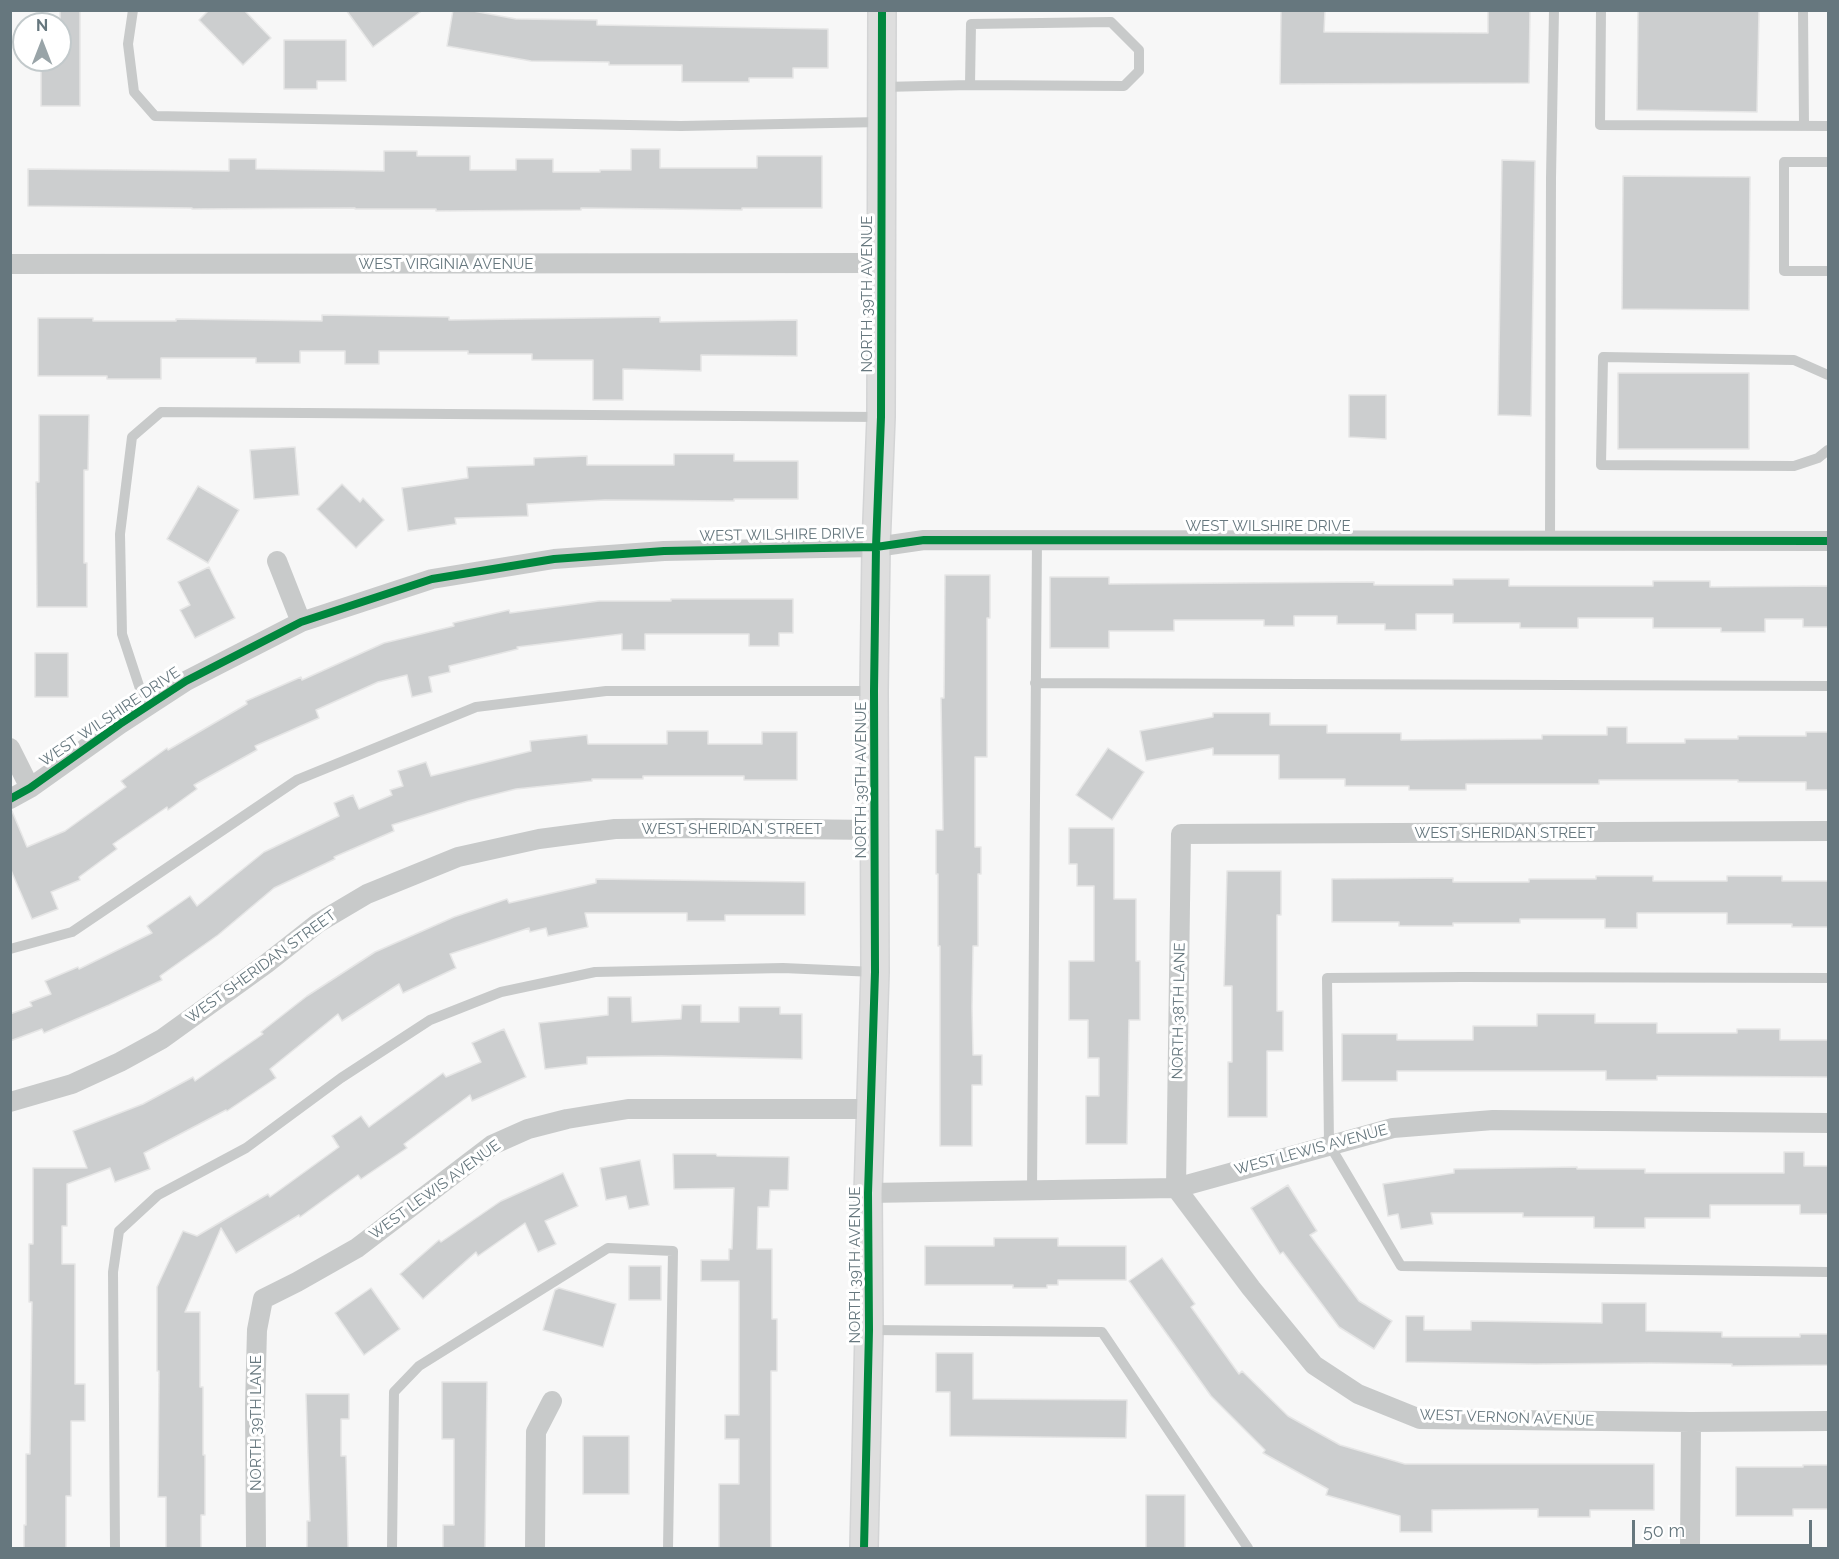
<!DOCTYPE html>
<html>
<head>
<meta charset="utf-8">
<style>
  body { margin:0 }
  #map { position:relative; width:1839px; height:1559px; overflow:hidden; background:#f7f7f7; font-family:Raleway,sans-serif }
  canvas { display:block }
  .frame { position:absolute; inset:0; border:12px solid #66777e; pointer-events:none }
  .north { position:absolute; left:12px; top:12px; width:60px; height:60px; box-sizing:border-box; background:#fff; border:2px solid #c2c9cb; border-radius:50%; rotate:0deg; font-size:16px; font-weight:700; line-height:24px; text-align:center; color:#66777e }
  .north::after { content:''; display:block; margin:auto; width:21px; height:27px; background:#99a4a8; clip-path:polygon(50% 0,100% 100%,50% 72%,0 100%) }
  .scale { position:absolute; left:1632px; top:1520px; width:180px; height:27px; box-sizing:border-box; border:3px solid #66777e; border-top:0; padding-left:8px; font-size:18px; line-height:21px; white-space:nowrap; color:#66777e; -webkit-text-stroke:4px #fff; paint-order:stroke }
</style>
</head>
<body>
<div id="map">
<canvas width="1839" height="1559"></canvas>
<div class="frame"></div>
<div class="north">N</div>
<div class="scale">50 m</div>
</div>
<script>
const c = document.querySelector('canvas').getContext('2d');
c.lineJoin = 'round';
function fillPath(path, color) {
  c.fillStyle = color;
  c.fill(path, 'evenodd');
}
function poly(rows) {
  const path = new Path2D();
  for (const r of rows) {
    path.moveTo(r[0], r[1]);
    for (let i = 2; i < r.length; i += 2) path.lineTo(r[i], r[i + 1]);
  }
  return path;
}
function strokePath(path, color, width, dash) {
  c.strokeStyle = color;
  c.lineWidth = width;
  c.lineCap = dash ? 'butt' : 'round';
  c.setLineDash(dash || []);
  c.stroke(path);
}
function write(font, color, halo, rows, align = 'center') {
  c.font = font + ' Raleway,sans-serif';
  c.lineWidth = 6;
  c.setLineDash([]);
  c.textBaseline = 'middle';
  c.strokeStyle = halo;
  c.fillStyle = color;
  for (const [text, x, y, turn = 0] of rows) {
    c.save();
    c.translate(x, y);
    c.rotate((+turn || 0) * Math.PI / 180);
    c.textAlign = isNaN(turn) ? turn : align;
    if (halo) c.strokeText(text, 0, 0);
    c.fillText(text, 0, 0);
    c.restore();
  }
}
const building = poly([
  [60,10,80,10,80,106,41,106,41,60,60,60,60,10],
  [209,10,244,10,271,38,243,65,199,20,209,10],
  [346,10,423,10,373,47,346,10],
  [453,10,468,10,516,19,597,20,597,25,828,29,828,68,793,68,793,78,749,78,749,82,682,82,682,65,609,65,609,62,531,61,447,46,453,10],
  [1281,10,1325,10,1324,32,1488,33,1488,10,1530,10,1529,83,1280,84,1281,10],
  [1638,10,1759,10,1757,112,1637,110,1638,10],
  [284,40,346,40,346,81,317,81,317,89,284,89,284,40],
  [631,149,660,149,660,168,757,168,757,156,822,156,822,208,742,208,742,210,581,208,581,210,436,211,436,209,355,209,355,208,192,209,192,208,28,206,28,169,229,171,229,159,256,159,256,169,384,171,384,151,417,151,417,156,470,156,470,170,516,170,516,159,553,159,553,172,600,172,600,170,631,170,631,149],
  [1502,160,1535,161,1531,416,1498,415,1502,160],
  [1623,176,1750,177,1749,310,1622,309,1623,176],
  [322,315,449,317,449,320,660,317,660,322,797,320,797,356,701,355,701,371,623,369,623,400,593,400,593,360,532,360,532,354,468,354,468,351,379,351,379,364,345,364,345,351,300,351,300,363,256,363,256,358,161,358,161,379,107,379,107,376,38,376,38,318,93,318,93,321,176,321,176,319,322,321,322,315],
  [1618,373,1749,373,1749,449,1618,449,1618,373],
  [1349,395,1386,395,1386,439,1349,437,1349,395],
  [39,415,89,415,88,470,84,470,84,563,87,563,87,607,37,607,36,482,39,482,39,415],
  [295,447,299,495,254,499,250,450,295,447],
  [674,454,734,454,734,461,798,461,798,499,734,499,734,501,605,500,527,504,528,516,455,518,456,524,408,531,402,488,468,478,467,467,534,465,534,458,587,456,587,465,674,465,674,454],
  [342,484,360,502,363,498,384,520,356,548,317,509,342,484],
  [198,486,239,510,208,563,167,539,198,486],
  [209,567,235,618,195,638,180,610,190,605,178,582,209,567],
  [945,575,990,575,990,618,987,618,987,757,975,757,975,847,981,847,981,874,978,874,978,946,973,946,972,1007,973,1055,982,1055,982,1085,972,1085,972,1146,940,1146,940,946,938,946,938,874,936,874,936,830,943,830,941,698,944,698,945,575],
  [1050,577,1109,577,1109,584,1374,582,1374,585,1453,585,1453,579,1509,579,1509,586,1653,586,1653,581,1710,581,1710,587,1828,586,1828,627,1803,627,1803,619,1765,619,1765,632,1721,632,1721,628,1653,628,1653,618,1578,618,1578,628,1520,628,1520,623,1453,623,1453,614,1416,614,1416,630,1385,630,1385,624,1337,624,1337,616,1294,616,1294,626,1264,626,1264,620,1174,620,1174,631,1109,631,1109,648,1050,648,1050,577],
  [671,599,793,599,793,633,779,633,779,646,749,646,749,634,645,634,645,650,622,650,622,634,517,647,518,649,449,666,450,672,429,677,432,692,412,697,407,675,378,682,316,710,319,718,255,746,257,750,194,785,197,789,168,810,167,807,113,844,117,849,79,877,80,880,51,892,58,909,32,919,10,868,10,811,12,811,27,847,65,831,126,787,121,781,167,748,168,750,247,704,246,701,301,677,302,680,384,643,454,626,453,623,509,610,510,613,599,601,671,601,671,599],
  [35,653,68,653,68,697,35,697,35,653],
  [1213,713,1270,713,1270,725,1327,725,1327,733,1401,733,1401,740,1542,739,1542,735,1607,735,1607,727,1627,727,1627,743,1685,743,1685,739,1738,739,1738,736,1806,736,1806,732,1828,732,1828,790,1806,790,1806,782,1738,782,1738,780,1599,780,1599,784,1466,784,1466,790,1409,790,1409,786,1345,786,1345,779,1279,779,1279,755,1213,755,1213,748,1146,761,1140,731,1213,717,1213,713],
  [667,731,708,731,708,744,762,744,762,732,797,732,797,780,744,780,744,776,643,776,643,779,592,779,592,781,516,789,468,801,392,825,394,831,334,857,335,859,274,888,218,935,160,976,162,980,109,1005,44,1033,42,1029,10,1041,10,1014,32,1006,30,1002,51,994,45,981,78,967,79,969,152,933,147,926,190,896,197,906,264,852,339,816,334,803,353,795,359,809,392,795,390,790,403,786,398,771,426,762,431,776,531,751,530,741,587,735,588,744,667,744,667,731],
  [1108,748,1144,772,1112,820,1076,795,1108,748],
  [1069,828,1114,828,1114,899,1136,899,1136,961,1140,961,1140,1020,1129,1020,1127,1144,1086,1144,1086,1096,1099,1096,1099,1058,1088,1058,1088,1020,1069,1020,1069,961,1094,961,1094,886,1077,886,1077,864,1069,864,1069,828],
  [1227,871,1281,871,1281,915,1277,915,1277,1011,1283,1011,1283,1051,1267,1051,1267,1117,1228,1117,1228,1062,1232,1062,1232,986,1224,986,1227,871],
  [1596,876,1653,876,1653,881,1727,881,1727,876,1782,876,1782,881,1828,881,1828,927,1792,927,1792,924,1727,924,1727,913,1637,913,1637,928,1605,928,1605,919,1520,919,1520,923,1453,923,1453,926,1399,926,1399,922,1332,922,1332,879,1453,878,1453,882,1529,882,1529,879,1596,879,1596,876],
  [596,879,805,882,805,915,725,915,725,921,687,921,687,913,585,913,588,927,548,936,546,928,530,932,529,928,450,954,456,968,403,993,399,984,342,1021,338,1014,270,1069,276,1078,227,1111,226,1110,144,1153,150,1169,115,1182,110,1168,67,1184,67,1226,62,1226,62,1264,75,1264,75,1384,85,1384,85,1421,71,1421,71,1496,66,1496,66,1548,24,1548,24,1525,26,1525,26,1454,30,1454,32,1302,29,1302,29,1244,33,1244,33,1168,87,1168,73,1131,143,1104,193,1077,195,1081,263,1034,261,1032,307,996,375,952,454,917,507,899,509,903,596,883,596,879],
  [608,997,631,997,632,1022,681,1019,682,1005,701,1005,701,1022,739,1022,739,1007,780,1007,780,1014,802,1014,802,1059,661,1056,587,1057,587,1064,545,1069,539,1023,608,1015,608,997],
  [1537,1014,1595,1014,1595,1023,1657,1023,1657,1033,1737,1033,1737,1029,1780,1029,1780,1040,1828,1040,1828,1077,1657,1076,1657,1080,1606,1080,1606,1071,1397,1071,1397,1081,1342,1081,1342,1034,1397,1034,1397,1040,1473,1040,1473,1026,1537,1026,1537,1014],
  [504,1029,526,1077,472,1101,470,1095,404,1144,407,1148,361,1179,358,1175,300,1217,299,1215,236,1253,221,1228,185,1312,200,1312,200,1387,203,1387,203,1455,205,1455,205,1515,201,1515,201,1548,166,1548,166,1497,158,1497,159,1371,157,1371,157,1287,183,1231,197,1236,268,1194,270,1197,339,1147,332,1136,361,1116,369,1127,443,1073,446,1077,481,1062,472,1043,504,1029],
  [1784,1152,1804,1152,1804,1166,1828,1166,1828,1214,1800,1214,1800,1205,1710,1205,1710,1218,1645,1218,1645,1228,1594,1228,1594,1217,1523,1217,1523,1213,1431,1213,1433,1224,1401,1229,1398,1214,1388,1216,1383,1184,1454,1173,1454,1169,1577,1167,1577,1169,1645,1169,1645,1173,1784,1173,1784,1152],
  [673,1154,716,1154,717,1156,789,1157,788,1190,770,1190,769,1207,758,1207,757,1249,772,1249,772,1319,777,1319,777,1371,771,1371,771,1548,719,1548,719,1484,739,1484,739,1439,725,1439,725,1415,739,1415,739,1281,701,1281,701,1260,729,1260,729,1249,732,1249,734,1188,674,1189,673,1154],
  [640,1160,649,1205,629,1209,626,1196,606,1200,600,1168,640,1160],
  [563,1173,578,1206,545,1221,556,1244,538,1252,525,1223,478,1256,476,1252,423,1299,400,1274,439,1240,441,1242,501,1201,563,1173],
  [1288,1185,1317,1231,1310,1235,1359,1301,1392,1321,1374,1349,1339,1327,1283,1252,1280,1254,1251,1208,1288,1185],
  [994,1238,1058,1238,1058,1246,1126,1246,1126,1280,1058,1280,1058,1285,1047,1285,1047,1288,1013,1288,1013,1285,925,1285,925,1246,994,1246,994,1238],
  [1162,1258,1195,1304,1191,1307,1239,1374,1242,1371,1288,1416,1340,1445,1405,1464,1654,1464,1654,1510,1590,1510,1590,1517,1538,1517,1538,1509,1432,1510,1432,1532,1400,1532,1400,1516,1326,1495,1328,1489,1263,1453,1265,1450,1211,1396,1129,1281,1162,1258],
  [629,1266,661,1266,661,1300,629,1300,629,1266],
  [371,1288,400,1329,364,1355,335,1313,371,1288],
  [559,1288,616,1304,603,1347,543,1330,555,1290,559,1288],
  [1602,1303,1646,1303,1646,1331,1722,1332,1722,1337,1800,1337,1800,1334,1828,1334,1828,1365,1732,1366,1732,1364,1649,1363,1535,1364,1406,1362,1406,1316,1424,1316,1424,1330,1471,1330,1471,1321,1602,1323,1602,1303],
  [936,1353,973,1353,973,1399,1127,1400,1126,1438,950,1436,950,1392,936,1392,936,1353],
  [442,1382,487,1382,485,1548,443,1548,443,1525,454,1525,454,1439,442,1439,442,1382],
  [306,1394,349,1394,349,1419,341,1419,341,1456,346,1456,348,1548,307,1548,307,1521,310,1521,306,1394],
  [583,1436,629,1436,629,1494,583,1494,583,1436],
  [1803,1465,1828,1465,1828,1509,1793,1509,1793,1516,1736,1516,1736,1467,1803,1467,1803,1465],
  [1146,1495,1185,1495,1185,1548,1146,1548,1146,1495]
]);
const lane = poly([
  [133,10,128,44,134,92,155,116,681,126,881,122],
  [1601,10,1600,125,1828,126],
  [1803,10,1804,126],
  [882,87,970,85,1124,86,1139,71,1139,50,1111,22,971,24,970,85],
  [1828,162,1784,162,1784,271,1828,271],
  [1828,375,1794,360,1603,357,1601,465,1794,466,1818,458,1828,450],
  [1550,540,1551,178,1554,10],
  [1035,683,1828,686],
  [146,707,122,634,120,534,132,437,161,412,881,417],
  [10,949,72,932,297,780,476,707,606,691,873,691],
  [1828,978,1462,977,1327,978,1329,1144,1401,1266,1828,1272],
  [1032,1190,1037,539],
  [869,1330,1102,1332,1248,1548],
  [115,1548,113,1272,119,1231,158,1195,246,1148,341,1078,430,1020,501,992,595,972,783,968,875,972],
  [392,1548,394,1392,419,1366,608,1248,673,1251,668,1548]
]);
const street = poly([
  [10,264,881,263],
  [277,561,301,622],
  [10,748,30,788],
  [10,799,30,788,120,724,186,681,301,622,432,579,554,559,664,551,876,547,924,540,1828,541],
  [1828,831,1181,834,1176,1188,1251,1288,1314,1365,1358,1394,1420,1419,1691,1422,1828,1421],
  [10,1102,72,1084,120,1062,162,1039,266,964,318,923,367,894,458,857,539,839,615,829,697,828,875,830],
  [868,1193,1176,1188,1393,1128,1493,1120,1828,1123],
  [256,1548,255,1406,257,1330,263,1299,297,1282,357,1248,492,1145,528,1129,567,1119,628,1109,870,1109],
  [535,1548,536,1432,552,1401],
  [1690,1548,1691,1422]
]);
const secondary = poly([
  [864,1548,869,1330,868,1193,875,972,874,691,876,547,881,417,882,10]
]);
const cycleway = poly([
  [10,799,30,788,120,724,186,681,301,622,432,579,554,559,664,551,876,547,924,540,1828,541],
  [864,1548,869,1330,868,1193,875,972,874,691,876,547,881,417,882,10]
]);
const streetNames = [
  ["WEST VIRGINIA AVENUE",446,264],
  ["NORTH 39TH AVENUE",867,294,-90],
  ["WEST WILSHIRE DRIVE",1268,526],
  ["WEST WILSHIRE DRIVE",782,535,-1],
  ["WEST WILSHIRE DRIVE",110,717,-34],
  ["NORTH 39TH AVENUE",861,780,-90],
  ["WEST SHERIDAN STREET",732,829],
  ["WEST SHERIDAN STREET",1505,833],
  ["WEST SHERIDAN STREET",261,967,-36],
  ["NORTH 38TH LANE",1179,1011,-89],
  ["WEST LEWIS AVENUE",1311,1150,-15],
  ["WEST LEWIS AVENUE",435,1190,-36],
  ["NORTH 39TH AVENUE",855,1265,-90],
  ["WEST VERNON AVENUE",1507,1418,2],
  ["NORTH 39TH LANE",256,1423,-90]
];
fillPath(building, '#cccecf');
strokePath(building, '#e6e6e6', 1.5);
strokePath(secondary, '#d3d4d5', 30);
strokePath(lane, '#c8caca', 10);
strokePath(street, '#c8caca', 20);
strokePath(secondary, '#dedede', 27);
strokePath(cycleway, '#00873e', 8);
write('15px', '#66777e', '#fff', streetNames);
</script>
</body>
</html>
